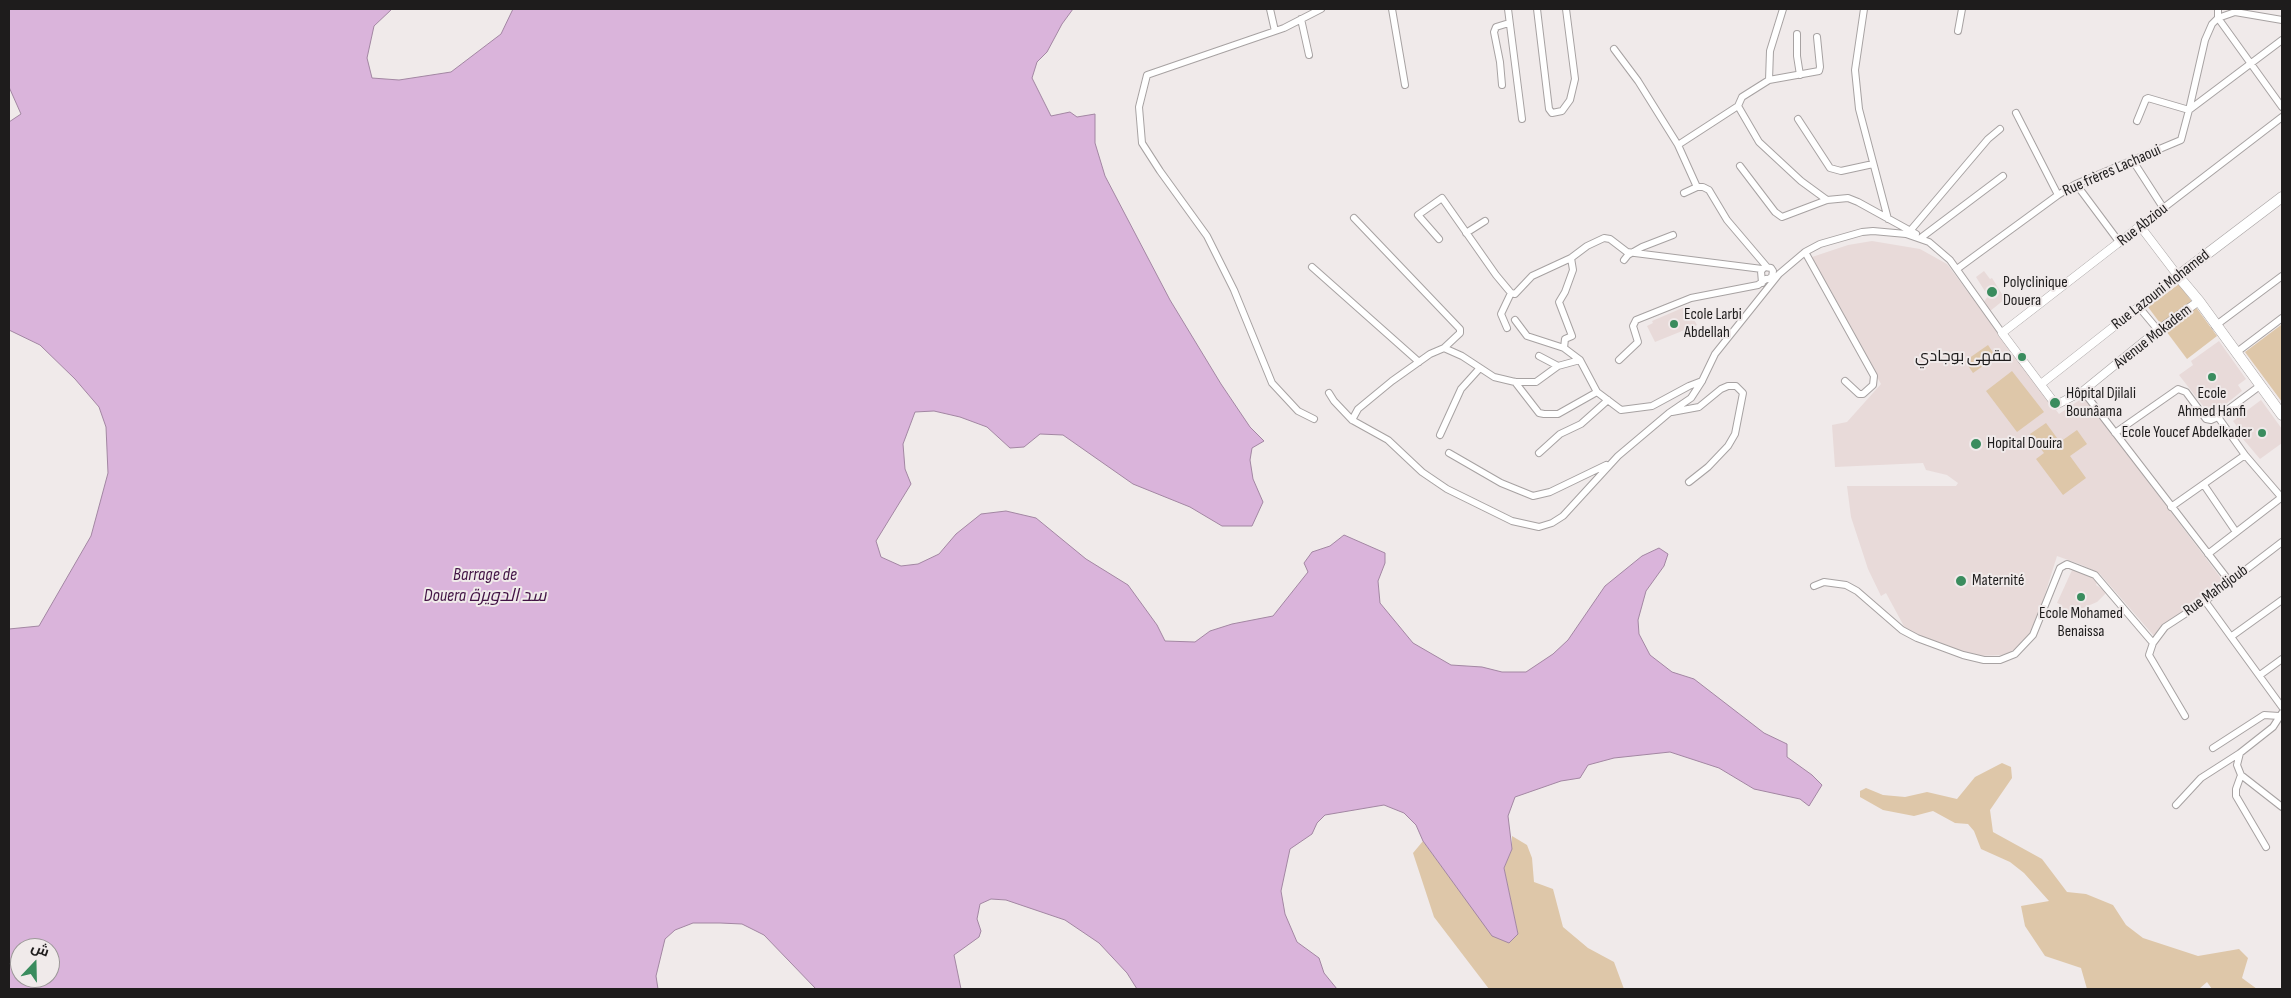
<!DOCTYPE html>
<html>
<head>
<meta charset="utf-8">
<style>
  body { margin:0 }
  #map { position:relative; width:2291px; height:998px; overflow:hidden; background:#f0eaea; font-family:"Sofia Sans Condensed",Cairo,sans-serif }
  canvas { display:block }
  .frame { position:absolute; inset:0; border:10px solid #1e1c1c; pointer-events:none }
  .north { position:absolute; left:10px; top:938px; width:50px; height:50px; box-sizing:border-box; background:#f0eaea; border:1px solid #9c9898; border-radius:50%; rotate:21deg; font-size:14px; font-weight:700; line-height:20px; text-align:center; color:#1e1c1c }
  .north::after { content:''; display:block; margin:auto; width:18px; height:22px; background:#3a8c5e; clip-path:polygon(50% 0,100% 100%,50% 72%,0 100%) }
</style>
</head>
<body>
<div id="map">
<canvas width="2291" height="998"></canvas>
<div class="frame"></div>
<div class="north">ش</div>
</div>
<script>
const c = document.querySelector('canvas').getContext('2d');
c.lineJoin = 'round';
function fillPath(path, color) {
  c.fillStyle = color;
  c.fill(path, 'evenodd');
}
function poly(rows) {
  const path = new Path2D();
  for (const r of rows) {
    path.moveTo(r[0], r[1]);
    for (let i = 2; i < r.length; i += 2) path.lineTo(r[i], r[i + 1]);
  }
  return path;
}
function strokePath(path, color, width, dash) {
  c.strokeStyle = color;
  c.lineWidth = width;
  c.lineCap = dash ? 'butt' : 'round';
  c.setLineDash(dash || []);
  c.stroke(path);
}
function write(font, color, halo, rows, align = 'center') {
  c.font = font + ' "Sofia Sans Condensed",Cairo,sans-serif';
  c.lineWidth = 4;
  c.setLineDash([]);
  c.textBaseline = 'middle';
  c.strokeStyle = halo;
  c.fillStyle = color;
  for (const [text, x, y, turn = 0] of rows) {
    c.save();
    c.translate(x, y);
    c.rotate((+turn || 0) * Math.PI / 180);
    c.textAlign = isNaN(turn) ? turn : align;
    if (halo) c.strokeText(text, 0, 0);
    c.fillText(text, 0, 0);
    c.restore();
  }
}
const built = poly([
  [1872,241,1920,249,1947,264,2059,414,2084,397,2223,581,2154,636,2100,574,2082,565,2057,556,2035,626,2029,637,2014,651,2003,655,1977,656,1962,653,1906,630,1886,593,1881,596,1868,569,1851,517,1847,486,1956,486,1958,483,1947,475,1926,470,1923,463,1835,467,1832,425,1847,422,1881,384,1812,257,1848,245],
  [1984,271,1990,279,1992,278,2005,299,1989,312,1983,303,1988,296,1976,277],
  [1687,306,1697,325,1655,342,1647,326,1653,323,1652,321],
  [2219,341,2246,379,2238,385,2242,391,2211,416,2179,375,2193,365,2191,361],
  [2261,400,2282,429,2282,443,2260,459,2243,439,2245,437,2233,421],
  [2073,568,2098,580,2096,585,2107,592,2097,602,2076,611,2074,616,2060,610,2062,605,2057,603]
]);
const green = poly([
  [2179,284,2217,336,2187,359,2148,307],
  [2281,325,2282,327,2282,402,2245,352],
  [1988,345,1996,357,1973,373,1965,361],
  [2012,371,2044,412,2017,432,1986,391],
  [2046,423,2060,442,2077,430,2087,444,2070,456,2086,478,2063,495,2036,459,2044,453,2030,434],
  [2002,763,2011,767,2012,778,1990,810,1993,832,2042,859,2067,892,2086,894,2113,905,2126,925,2143,938,2198,956,2239,949,2248,958,2242,978,2257,989,2212,989,2207,982,2199,989,2087,989,2081,968,2045,956,2025,926,2021,906,2049,901,2024,873,2010,862,1981,849,1974,831,1968,824,1955,823,1933,811,1914,816,1883,810,1860,797,1860,791,1866,788,1883,795,1905,797,1927,792,1957,799,1975,777],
  [1512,836,1527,845,1532,858,1534,882,1553,889,1563,927,1588,948,1614,962,1624,989,1489,989,1434,917,1413,853,1423,841,1464,897,1518,934,1504,868,1512,849]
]);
const water = poly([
  [9,9,392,9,374,26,367,58,372,78,399,80,451,72,501,34,513,9,1073,9,1062,24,1047,52,1037,62,1032,78,1051,116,1070,112,1077,117,1095,114,1095,143,1105,176,1170,300,1221,384,1250,427,1264,441,1252,448,1250,460,1253,479,1263,502,1252,526,1222,526,1190,507,1133,484,1063,435,1040,434,1024,447,1010,448,987,427,960,417,934,411,915,412,903,444,905,469,911,484,876,541,881,557,901,566,918,564,939,554,956,534,981,514,1006,511,1036,518,1086,559,1128,585,1157,625,1165,641,1195,642,1210,631,1232,624,1273,616,1308,572,1304,563,1312,552,1330,546,1344,535,1385,553,1385,563,1378,581,1380,603,1413,643,1451,665,1482,667,1502,672,1526,672,1553,654,1568,640,1605,586,1642,556,1659,548,1668,554,1664,566,1646,591,1638,620,1639,634,1650,655,1672,672,1694,679,1764,733,1787,744,1787,757,1812,775,1822,785,1809,806,1800,799,1754,789,1719,768,1670,752,1614,758,1588,765,1580,778,1561,781,1515,797,1508,816,1512,849,1504,868,1518,934,1509,943,1492,936,1423,841,1416,825,1404,813,1384,805,1325,815,1317,823,1312,834,1290,849,1281,891,1285,914,1297,942,1319,958,1324,973,1337,989,1137,989,1127,973,1099,943,1065,920,1006,900,991,899,980,904,977,919,981,931,979,937,954,955,961,989,816,989,764,935,742,924,720,923,693,923,675,930,665,939,656,976,658,989,9,989,9,629,39,626,91,536,108,473,106,427,99,407,75,379,40,345,9,330,9,122,21,114,9,87,9,9],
  [20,948,50,948,50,978,20,978,20,948]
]);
const minor = poly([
  [1270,9,1275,31],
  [1392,9,1405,85],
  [1508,9,1522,119],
  [1537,9,1549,109,1552,113,1562,111,1570,100,1575,79,1566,9],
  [1864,9,1855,70,1859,109,1888,219],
  [2218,9,2218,18,2282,107],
  [1301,19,1309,55],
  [1958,31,1962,9],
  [1797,34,1797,56,1800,75],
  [1817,37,1820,67,1819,71,1769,80,1742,97,1738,106,1759,142,1801,181,1827,200],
  [1614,49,1638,81,1678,145,1697,187],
  [1769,80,1770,51,1783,9],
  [1502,85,1500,62,1494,32,1496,27,1509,23],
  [2016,113,2058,195],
  [1798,119,1830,168,1841,171,1873,164],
  [2137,121,2146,99,2148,98,2189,110,2205,40,2212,24,2218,18,2235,12,2282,20],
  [1678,145,1738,106],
  [2133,161,2164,209],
  [1740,166,1775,212,1782,217,1827,200,1848,198,1858,202,1916,234],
  [2076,184,2120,243],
  [1684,193,1697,187,1703,187,1709,190,1727,220,1767,267],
  [1354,218,1460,329,1460,333,1444,348],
  [2140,226,2282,117],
  [1910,231,1988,139,2000,129],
  [1466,233,1485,221],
  [1922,237,2003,176],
  [1439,239,1418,215,1442,198,1496,275,1511,293,1515,294,1532,276,1571,258,1573,270,1565,292,1559,302,1572,336,1565,339,1564,348,1580,360,1597,392,1621,410,1652,406,1689,386,1702,381],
  [1805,252,1874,376,1873,385,1863,394,1859,394,1845,381],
  [1571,258,1587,246,1604,238,1610,239,1627,252,1762,269],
  [1624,260,1628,255,1642,247,1673,235],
  [1312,267,1419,362],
  [1957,269,2058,195,2076,184,2181,140,2189,110,2282,40],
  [1762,283,1761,271,1765,267,1771,268,1773,271,1772,277,1768,279],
  [2138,306,2158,330],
  [1515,320,1527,336,1564,348],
  [2215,326,2282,276],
  [1507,328,1501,314,1511,293],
  [2237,352,2282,318],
  [1539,356,1558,366],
  [1619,360,1638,342,1633,326,1636,320,1691,298,1758,285,1766,279],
  [1515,382,1539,413,1544,414,1558,414,1597,392],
  [2083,391,2230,582],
  [1329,393,1334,401,1352,420,1388,440,1422,472,1447,489,1512,521,1539,527,1552,523,1563,516,1618,456,1669,413,1691,398,1702,381,1715,354,1779,274,1805,252,1820,244,1862,232,1873,231,1906,234,1929,242,1950,260,2002,333],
  [1672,412,1699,407,1721,389,1728,386,1736,386,1743,393,1735,434,1728,446,1708,467,1689,482],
  [1314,419,1298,411,1272,383,1234,290,1207,236,1160,171,1142,143,1139,107,1147,75,1284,28,1321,9],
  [1352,420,1358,409,1392,381,1430,354,1444,348,1462,356,1494,377,1515,382,1536,382,1558,366,1580,360],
  [2115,433,2178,389,2186,392,2206,419,2211,420,2218,417],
  [1440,435,1461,389,1479,369],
  [1449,453,1501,483,1533,496,1550,492,1606,465],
  [1539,453,1560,434,1581,424,1608,400],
  [2245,455,2282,498],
  [2204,485,2236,532],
  [2171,507,2245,455,2218,417,2261,385],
  [2208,554,2282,497],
  [1814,586,1824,582,1846,585,1857,591,1902,630,1917,638,1963,655,1984,660,2000,660,2015,654,2033,635,2060,568,2067,564,2095,575,2153,643],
  [2205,601,2282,707],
  [2232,636,2282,600],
  [2260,675,2282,659],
  [2282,713,2273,727,2240,753,2237,765,2241,775,2282,807],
  [2185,716,2149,655,2153,643,2165,627,2205,601,2282,542],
  [2213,748,2264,715,2279,716],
  [2241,775,2236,789,2236,796,2266,847],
  [2176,805,2201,778,2240,753]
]);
const tertiary = poly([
  [2041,384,2178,276,2140,226,2002,333,2056,405,2083,391,2158,330,2199,301]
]);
const primary = poly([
  [2282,197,2178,276,2199,301,2282,415]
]);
const markers = [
  [1992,292,6,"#3a8c5e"],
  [1674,324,5,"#3a8c5e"],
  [2022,357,5,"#3a8c5e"],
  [2212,377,5,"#3a8c5e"],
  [2055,403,6,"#3a8c5e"],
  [2262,433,5,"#3a8c5e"],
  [1976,444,6,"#3a8c5e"],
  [1961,581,6,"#3a8c5e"],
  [2081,597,5,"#3a8c5e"]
];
const streetNames = [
  ["Rue frères Lachaoui",2112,171,-24],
  ["Rue Abziou",2143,225,-38],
  ["Rue Lazouni Mohamed",2161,290,-38],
  ["Avenue Mokadem",2153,337,-38],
  ["Rue Mahdjoub",2216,591,-36]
];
const poiNames = [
  ["Polyclinique",2003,283],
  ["Douera",2003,301],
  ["Ecole Larbi",1684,315],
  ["Abdellah",1684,333],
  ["مقهى بوجادي",2012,357,"right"],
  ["Hôpital Djilali",2066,394],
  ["Bounâama",2066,412],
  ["Ecole",2212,394,"center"],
  ["Ahmed Hanfi",2212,412,"center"],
  ["Ecole Youcef Abdelkader",2252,433,"right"],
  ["Hopital Douira",1987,444],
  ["Maternité",1972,581],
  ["Ecole Mohamed",2081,614,"center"],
  ["Benaissa",2081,632,"center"]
];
const waterNames = [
  ["Barrage de",485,575],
  ["Douera سد الدويرة",485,596]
];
fillPath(built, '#e8dad9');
fillPath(green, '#dec7a9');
fillPath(water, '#dab4db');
strokePath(water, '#a286a2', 1);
strokePath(minor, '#a7a2a2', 8);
strokePath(tertiary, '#a7a2a2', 9);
strokePath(primary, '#a7a2a2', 11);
strokePath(minor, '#fff', 6);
strokePath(tertiary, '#fff', 8);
strokePath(primary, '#fff', 10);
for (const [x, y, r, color] of markers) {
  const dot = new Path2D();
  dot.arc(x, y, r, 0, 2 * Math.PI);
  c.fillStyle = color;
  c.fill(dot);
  strokePath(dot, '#f0eaea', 2);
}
write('16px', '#1e1c1c', '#f0eaea', streetNames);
write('16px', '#1e1c1c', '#f0eaea', poiNames, 'left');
write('italic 18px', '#421445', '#f0eaea', waterNames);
</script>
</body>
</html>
